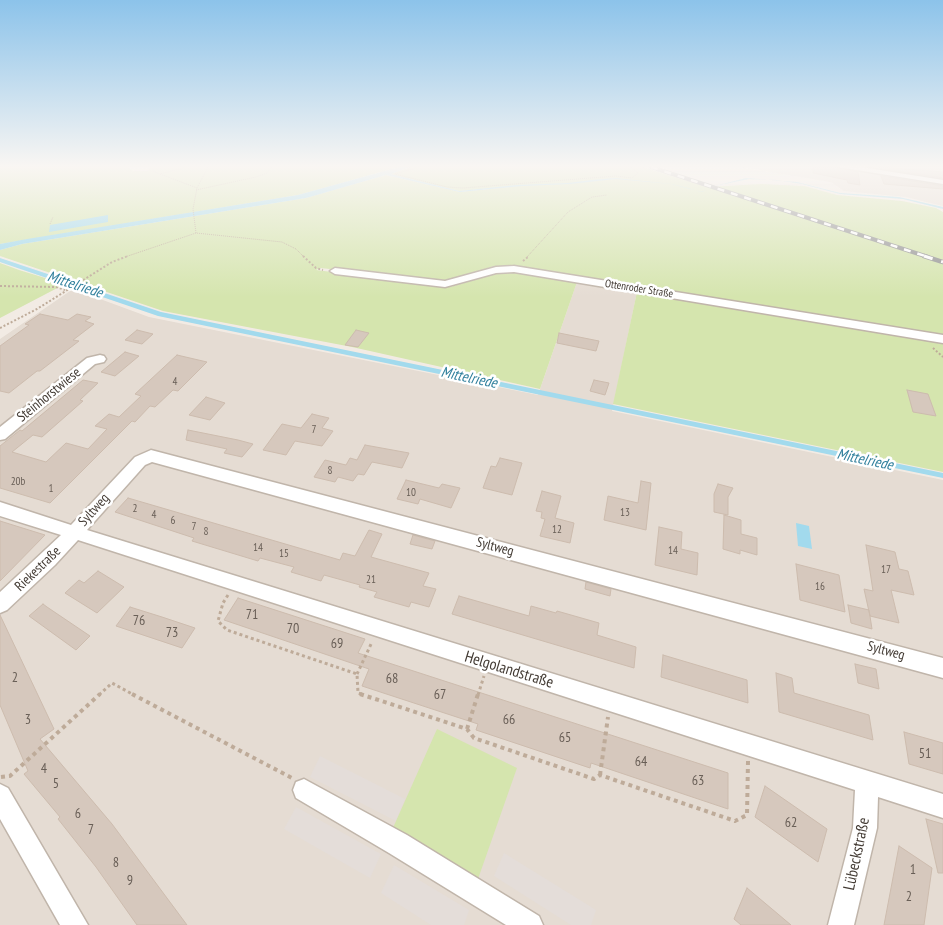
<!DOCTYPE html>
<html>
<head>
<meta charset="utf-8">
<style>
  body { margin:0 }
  canvas { display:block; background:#f2ebe4 }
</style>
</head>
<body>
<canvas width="943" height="925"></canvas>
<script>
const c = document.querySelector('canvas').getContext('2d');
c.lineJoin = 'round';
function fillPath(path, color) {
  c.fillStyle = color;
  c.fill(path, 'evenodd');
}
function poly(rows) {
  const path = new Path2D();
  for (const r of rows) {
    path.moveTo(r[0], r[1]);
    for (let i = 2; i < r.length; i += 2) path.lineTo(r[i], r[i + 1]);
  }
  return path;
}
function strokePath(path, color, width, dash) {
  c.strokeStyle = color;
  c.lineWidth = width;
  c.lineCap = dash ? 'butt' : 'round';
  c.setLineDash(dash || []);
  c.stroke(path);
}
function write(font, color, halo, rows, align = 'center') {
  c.font = font + ' "PT Sans Narrow",sans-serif';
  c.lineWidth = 5;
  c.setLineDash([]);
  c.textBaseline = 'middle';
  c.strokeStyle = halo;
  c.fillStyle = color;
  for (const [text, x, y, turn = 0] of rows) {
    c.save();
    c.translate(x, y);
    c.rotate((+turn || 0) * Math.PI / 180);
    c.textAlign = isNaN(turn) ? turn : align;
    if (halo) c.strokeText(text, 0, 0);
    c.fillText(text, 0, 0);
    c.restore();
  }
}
const residential = poly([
  [741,167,943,167,943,206,906,197,844,191,831,182],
  [577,282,637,292,612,411,943,480,943,925,0,925,0,339,73,289,149,317,538,395]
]);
const industrial = poly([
  [320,756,405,799,396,821,310,777],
  [296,807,381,854,370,878,284,829],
  [504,853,596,910,591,925,571,925,494,876],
  [394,865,469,910,464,925,431,925,381,893]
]);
const green = poly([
  [0,167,128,167,134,171,148,171,150,167,399,167,298,195,0,244],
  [410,167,643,167,706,187,761,184,804,186,837,195,902,201,936,208,943,212,943,335,515,266,494,266,449,281,320,268,316,270,450,287,499,273,513,272,577,282,540,389,352,347,163,311,0,256,0,250,22,244,306,198,386,175,460,192,519,186,459,191,389,174],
  [0,263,19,270,65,284,0,318],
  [637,292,943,342,943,472,613,404],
  [437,729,517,768,478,879,392,830]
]);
const water = poly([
  [399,167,410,167,391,174,459,191,517,185,568,183,591,180,615,178,672,184,688,188,701,192,706,190,702,192,671,184,616,179,570,184,522,186,460,192,386,175,306,198,22,244,0,250,0,244,27,239,298,195],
  [746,178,797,182,840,193,899,197,943,207,943,209,903,199,840,194,802,184,777,180,749,179,715,186],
  [108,215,108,222,49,232,50,225],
  [0,258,161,312,943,473,943,478,158,316,0,262],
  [796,523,809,526,812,549,798,546]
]);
const building = poly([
  [813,167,836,167,858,172,860,185,848,183,847,180,813,173,813,167],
  [879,167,943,172,943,178,879,168,879,167],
  [881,176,943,186,943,189,884,184,881,176],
  [40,314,68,320,77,314,91,317,85,321,94,324,73,340,79,341,40,371,37,371,9,393,0,391,0,346,29,325,25,324,40,314],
  [137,330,153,334,142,344,125,340,137,330],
  [356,330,369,333,358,347,345,345,356,330],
  [559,333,599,341,596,351,557,343,559,333],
  [125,352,139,356,115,376,101,372,125,352],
  [177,355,207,362,178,391,173,390,155,407,150,406,135,422,132,421,50,503,0,488,0,446,20,430,22,431,83,380,98,383,80,400,83,401,42,437,33,435,12,452,46,462,66,443,88,449,107,429,95,426,109,414,119,417,141,396,135,394,177,355],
  [594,380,609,383,605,395,590,391,594,380],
  [907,390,928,394,936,416,913,412,907,390],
  [206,397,225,403,210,420,189,415,206,397],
  [312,414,329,418,322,428,333,431,322,446,295,441,286,455,263,450,282,424,301,428,312,414],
  [188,430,238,440,253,444,242,457,224,453,227,449,186,440,188,430],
  [365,445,409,453,402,468,372,462,364,475,358,474,353,481,338,477,335,482,314,477,325,460,346,465,350,458,357,460,365,445],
  [500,458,522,463,512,495,483,488,491,466,496,467,500,458],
  [406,480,439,488,442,484,460,488,451,508,420,499,418,504,397,499,406,480],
  [641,481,651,483,646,530,604,520,608,496,638,503,641,481],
  [718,484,733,488,728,497,728,515,714,512,714,494,718,484],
  [542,491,561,496,555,518,574,523,570,543,540,536,545,519,541,518,542,512,536,511,542,491],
  [128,498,340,560,343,553,355,556,369,530,382,534,371,557,429,573,423,586,436,589,429,607,411,602,409,607,374,597,377,592,359,587,360,585,324,575,321,581,291,572,294,567,260,558,258,561,192,541,194,538,115,512,128,498],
  [724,515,741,520,741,534,757,538,757,555,740,550,740,554,723,549,724,515],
  [0,521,45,535,0,581,0,521],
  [659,527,682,532,681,549,698,553,697,575,655,565,659,527],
  [413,535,435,541,432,549,410,544,413,535],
  [866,545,895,552,899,569,908,571,914,595,891,590,899,623,870,616,864,589,873,591,866,545],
  [796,564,839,575,845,612,800,600,796,564],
  [98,571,124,587,97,613,65,593,79,580,84,583,98,571],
  [586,582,611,589,610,596,585,589,586,582],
  [459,596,529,616,531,606,556,613,557,611,599,623,597,635,636,647,634,668,452,614,459,596],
  [238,598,365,639,358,653,728,773,728,809,591,763,590,768,476,730,478,724,362,686,369,669,224,620,238,598],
  [43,604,47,607,90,636,76,650,29,616,43,604],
  [848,605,869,610,872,629,851,623,848,605],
  [130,607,162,617,195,628,182,648,116,626,130,607],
  [0,615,54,729,40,739,112,824,187,925,137,925,96,867,58,819,60,817,24,774,28,771,0,705,0,615],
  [663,655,747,680,748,703,661,677,663,655],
  [855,664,876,669,879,689,858,683,855,664],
  [776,673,792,678,794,693,869,715,873,740,779,712,776,673],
  [904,732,943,743,943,774,909,764,904,732],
  [765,786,827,829,818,862,755,817,765,786],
  [926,819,943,824,943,873,938,873,926,819],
  [899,846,932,868,924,925,884,925,899,846],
  [747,888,772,909,791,925,741,925,734,919,747,888]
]);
const pathFar3 = poly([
  [187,167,160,174,197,188],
  [419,167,395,174,447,187,463,188,616,176,632,178,638,173,631,167],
  [153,171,160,174],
  [196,190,256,177,267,173,272,167],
  [50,224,53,217],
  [196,233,193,209,197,188,208,167],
  [125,257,196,233,282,242,296,249,304,257],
  [527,257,568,212,592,197,607,195]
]);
const pathFar2 = poly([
  [303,256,316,268,323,270],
  [523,261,529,256],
  [0,286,56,287,65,290],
  [0,328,37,309,112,262,128,256],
  [933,348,943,357]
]);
const pathFar1 = poly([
  [228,595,223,603,218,621,227,630,357,674,358,693,364,695],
  [357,674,372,642],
  [99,695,112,683,134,695],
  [478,695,484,676]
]);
const path = poly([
  [132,694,292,778],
  [360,694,467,729,474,738,594,779,600,775,735,821,747,815,748,761],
  [467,729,478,694],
  [600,775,608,717],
  [1,777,10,776,100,694]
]);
const minor = poly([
  [838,167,861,167,943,180,943,184,838,167],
  [514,266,943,335,943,343,514,272,496,273,445,287,335,274,330,271,335,268,445,281,496,267,514,266],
  [100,355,104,356,106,359,104,362,95,364,5,439,0,440,0,427,87,358,100,355],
  [151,450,943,658,943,678,152,462,145,465,87,530,943,794,943,818,878,797,877,828,854,925,828,925,853,828,855,790,78,540,55,565,7,610,0,613,0,592,61,535,0,516,0,502,71,525,135,457,151,450],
  [304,779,407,835,539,916,543,925,506,925,389,853,296,798,293,790,296,782,304,779],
  [0,784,8,788,88,925,60,925,0,819,0,784]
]);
const railFar1 = poly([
  [651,167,928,257]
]);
const rail = poly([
  [924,256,943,262]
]);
const farStreetnames = [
  ["Ottenroder Straße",639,289,9]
];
const numberNames = [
  ["4",175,382],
  ["7",314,430],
  ["8",330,471],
  ["20b",18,482],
  ["1",51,489],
  ["10",411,493],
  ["2",135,509],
  ["13",625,513],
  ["4",154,515],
  ["6",173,521],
  ["7",194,527],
  ["12",557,530],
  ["8",206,532],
  ["14",258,548],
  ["14",673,551],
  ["15",284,554],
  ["17",886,570],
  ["21",371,580],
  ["16",820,587]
];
const streetNames = [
  ["Steinhorstwiese",49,395,-39],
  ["Syltweg",94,510,-48],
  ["Syltweg",495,547,15],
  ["Riekestraße",38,569,-44],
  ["Syltweg",886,651,15]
];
const nearNumbernames = [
  ["71",252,615],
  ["76",139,621],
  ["70",293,629],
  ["73",172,633],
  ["69",337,644],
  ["2",15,678],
  ["68",392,679],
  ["67",440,695],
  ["3",28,720],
  ["66",509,720],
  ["65",565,738],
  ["51",925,754],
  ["64",641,762],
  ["4",44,769],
  ["63",698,781],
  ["5",56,784],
  ["6",78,814],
  ["62",791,823],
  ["7",91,830],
  ["8",116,863],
  ["1",913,870],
  ["9",130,881],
  ["2",909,897]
];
const waterNames = [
  ["Mittelriede",75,285,18],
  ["Mittelriede",469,378,12],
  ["Mittelriede",865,460,12]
];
const nearStreetnames = [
  ["Helgolandstraße",509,670,17],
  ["Lübeckstraße",857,854,-78]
];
fillPath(residential, '#e5dcd3');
fillPath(industrial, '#e4ddd9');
fillPath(green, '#d5e5ae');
fillPath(water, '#a2daed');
fillPath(building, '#d6c8bd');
strokePath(building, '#cdbcae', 1);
strokePath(minor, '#c0b5aa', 3);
strokePath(pathFar3, '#beab99', 1, [1, 1]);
strokePath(pathFar2, '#beab99', 2, [2, 2]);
strokePath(pathFar1, '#beab99', 3, [3, 3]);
strokePath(path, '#beab99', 4, [4, 4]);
fillPath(minor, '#fff');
strokePath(railFar1, '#949494', 4);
strokePath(rail, '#949494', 4.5);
strokePath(railFar1, '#fff', 2.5, [7]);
strokePath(rail, '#fff', 3, [9]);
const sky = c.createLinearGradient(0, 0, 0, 297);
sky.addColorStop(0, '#8cc3ea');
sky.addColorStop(0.56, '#f9f6f3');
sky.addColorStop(1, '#f9f6f300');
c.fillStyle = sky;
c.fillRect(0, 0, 943, 297);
write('11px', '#433b34', '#fff', farStreetnames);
write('11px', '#685e56', null, numberNames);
write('14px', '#433b34', '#fff', streetNames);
write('14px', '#685e56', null, nearNumbernames);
write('italic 15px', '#2f7f9c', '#fff', waterNames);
write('16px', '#433b34', '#fff', nearStreetnames);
</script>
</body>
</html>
